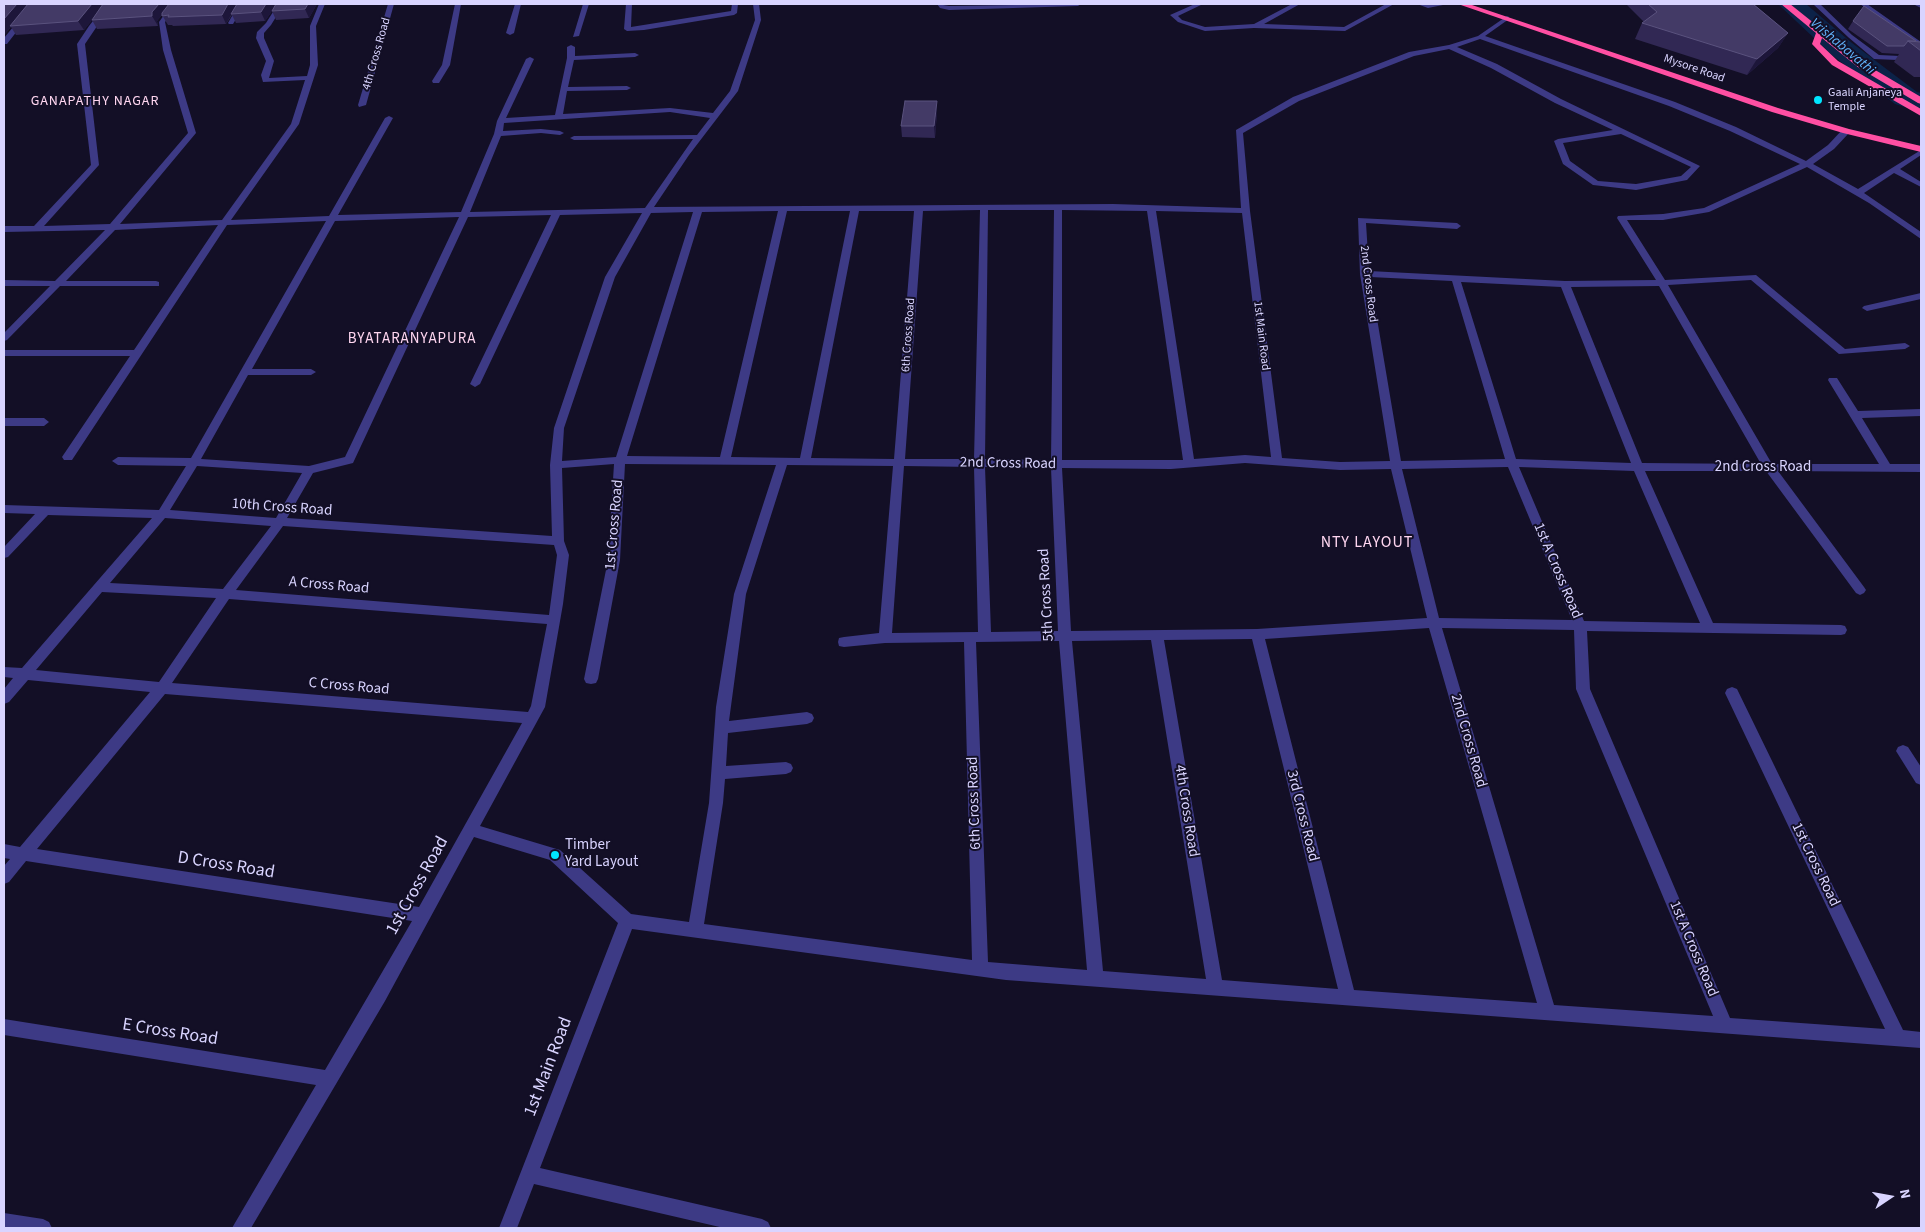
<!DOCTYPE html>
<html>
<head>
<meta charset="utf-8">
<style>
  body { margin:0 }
  #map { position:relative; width:1925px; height:1232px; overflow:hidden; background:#130f26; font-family:"Source Sans 3",sans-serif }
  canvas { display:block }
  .frame { position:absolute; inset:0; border:5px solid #d9d4ff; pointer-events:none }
  .north { position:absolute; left:1865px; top:1172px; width:50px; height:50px; -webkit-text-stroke:4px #130f26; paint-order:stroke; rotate:78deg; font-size:14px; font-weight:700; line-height:20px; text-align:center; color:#d9d4ff }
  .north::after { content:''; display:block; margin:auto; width:18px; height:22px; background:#d9d4ff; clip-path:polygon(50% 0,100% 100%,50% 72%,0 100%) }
</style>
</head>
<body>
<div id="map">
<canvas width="1925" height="1232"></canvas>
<div class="frame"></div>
<div class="north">N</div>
</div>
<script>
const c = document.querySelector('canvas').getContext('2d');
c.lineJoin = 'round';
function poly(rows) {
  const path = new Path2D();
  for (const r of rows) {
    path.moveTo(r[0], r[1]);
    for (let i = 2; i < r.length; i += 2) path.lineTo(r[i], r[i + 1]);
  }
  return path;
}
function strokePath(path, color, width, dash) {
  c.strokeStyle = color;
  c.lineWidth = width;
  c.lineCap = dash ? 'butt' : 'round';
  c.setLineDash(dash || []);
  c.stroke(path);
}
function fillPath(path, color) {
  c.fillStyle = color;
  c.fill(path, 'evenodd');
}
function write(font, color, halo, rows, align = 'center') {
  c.font = font + ' "Source Sans 3",sans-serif';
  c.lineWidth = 4;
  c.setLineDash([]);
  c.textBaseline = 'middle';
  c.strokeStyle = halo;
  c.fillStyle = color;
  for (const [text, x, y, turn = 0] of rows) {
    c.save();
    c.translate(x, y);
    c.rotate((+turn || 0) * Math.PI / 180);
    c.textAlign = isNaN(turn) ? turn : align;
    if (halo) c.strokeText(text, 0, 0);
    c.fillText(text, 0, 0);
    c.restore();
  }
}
const stream = poly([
  [1906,98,1921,114]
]);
const river = poly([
  [1778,4,1806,4,1852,43,1917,92,1921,93,1921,112,1895,104,1832,55,1778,4]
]);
const minor = poly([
  [32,4,38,4,7,44,4,44,4,38,32,4],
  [106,4,112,4,85,44,99,165,44,226,110,224,188,133,163,50,159,22,172,4,178,4,165,22,171,50,196,133,120,224,222,220,291,124,305,80,263,82,261,75,266,61,256,38,257,32,266,23,278,4,284,4,271,25,264,33,264,38,274,61,269,78,307,76,310,65,310,26,319,4,325,4,316,26,318,65,299,124,231,220,329,216,385,118,389,116,393,118,338,215,461,212,494,134,497,121,526,59,530,57,534,59,506,118,555,115,567,58,567,47,571,45,575,47,575,56,635,53,639,55,635,57,574,60,568,87,627,86,631,88,627,90,567,91,563,114,670,108,713,113,730,91,755,20,753,4,759,4,761,20,738,91,689,155,654,207,1113,204,1241,208,1236,130,1293,97,1409,52,1449,45,1478,36,1507,16,1509,17,1509,19,1485,36,1675,102,1736,127,1806,161,1828,145,1843,129,1849,129,1849,133,1834,149,1813,164,1858,189,1921,150,1921,155,1900,169,1921,182,1921,187,1894,173,1864,193,1921,232,1921,239,1869,203,1807,167,1709,212,1663,220,1627,220,1665,280,1756,275,1845,349,1905,343,1910,346,1905,349,1839,354,1751,280,1668,285,1772,464,1879,464,1828,380,1829,378,1837,378,1858,411,1921,409,1921,416,1862,418,1890,464,1921,464,1921,472,1778,471,1864,587,1866,590,1864,593,1860,595,1856,593,1766,471,1645,471,1713,623,1841,625,1845,626,1847,630,1845,634,1841,635,1587,631,1590,689,1730,1018,1885,1029,1725,693,1727,689,1732,687,1737,689,1903,1030,1921,1032,1921,1048,1006,980,632,929,540,1168,762,1219,768,1222,771,1228,724,1228,534,1184,517,1228,499,1228,618,923,550,860,474,837,385,1001,251,1228,232,1228,316,1085,4,1035,4,1019,325,1070,412,921,26,861,9,882,4,884,4,866,10,859,4,858,4,844,20,847,150,692,28,680,9,702,4,704,4,689,13,678,4,677,4,667,22,668,152,518,48,515,8,557,4,558,4,547,35,514,4,513,4,505,159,510,186,466,118,465,112,461,118,457,191,458,326,221,227,225,72,460,64,460,62,457,64,454,130,356,4,356,4,350,134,350,218,225,115,230,66,281,156,281,159,282,159,286,60,286,7,340,4,341,4,333,50,286,4,286,4,280,55,281,105,230,4,232,4,226,34,226,91,165,77,44,89,26,106,4],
  [1480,39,1669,106,1730,131,1800,164,1704,208,1663,214,1618,216,1617,218,1656,280,1565,281,1369,271,1366,223,1457,229,1461,226,1457,223,1358,218,1360,274,1390,461,1340,462,1282,458,1250,211,1243,133,1299,101,1414,56,1449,49,1491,68,1555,103,1613,130,1558,139,1554,141,1563,164,1593,185,1636,190,1687,180,1700,166,1561,99,1497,64,1457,47,1480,39],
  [670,112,710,118,697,135,574,136,570,138,574,140,693,139,645,208,470,212,501,136,541,133,560,135,564,133,560,131,541,129,503,131,504,123,670,112],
  [1621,134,1691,167,1681,176,1636,184,1598,181,1570,161,1563,143,1621,134],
  [980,210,974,459,905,459,923,211,980,210],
  [988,210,1054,210,1051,460,985,459,988,210],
  [1062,210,1147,211,1183,460,1062,460,1062,210],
  [778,211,720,457,627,456,702,212,778,211],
  [787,211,850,211,800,458,731,457,787,211],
  [859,211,914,211,894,459,811,458,859,211],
  [1156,211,1242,213,1271,457,1245,455,1194,459,1156,211],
  [693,212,616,457,562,461,564,428,615,277,651,213,693,212],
  [642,213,605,277,554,428,550,465,552,536,287,518,313,473,353,463,468,217,551,215,470,384,475,387,480,384,560,215,642,213],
  [459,217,345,457,309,466,201,459,248,375,311,375,316,372,311,369,252,369,335,221,459,217],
  [1370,277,1452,281,1505,459,1401,461,1370,277],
  [1461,282,1561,287,1631,463,1516,459,1461,282],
  [1659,286,1761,464,1642,463,1571,287,1659,286],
  [1245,463,1340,470,1391,469,1427,618,1257,629,1071,631,1062,468,1171,469,1245,463],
  [614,464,608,560,584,679,586,683,591,684,596,683,598,679,620,560,625,464,776,465,734,594,716,707,709,803,689,922,631,914,560,850,480,826,545,707,563,604,569,555,564,541,562,468,614,464],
  [787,465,893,466,879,633,844,637,839,638,838,642,839,646,844,647,885,643,964,642,972,960,704,924,723,803,725,779,786,774,791,772,793,768,791,764,786,762,726,766,728,733,807,724,812,722,814,718,812,714,807,712,729,721,746,594,787,465],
  [197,466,302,473,276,518,170,510,197,466],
  [904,466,974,467,978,632,892,633,904,466],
  [985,467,1051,468,1058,631,991,632,985,467],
  [1508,467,1572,620,1439,618,1402,469,1508,467],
  [1519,467,1634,471,1700,623,1584,621,1519,467],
  [165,518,271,526,223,589,110,583,165,518],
  [283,526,554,545,557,555,549,615,236,590,283,526],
  [102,592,216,598,159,682,36,670,102,592],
  [229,599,547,624,531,706,528,712,172,683,229,599],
  [1429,628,1537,1003,1354,990,1265,639,1429,628],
  [1442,628,1574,630,1576,689,1713,1016,1554,1005,1442,628],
  [1252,639,1338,989,1222,980,1164,640,1252,639],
  [1151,640,1206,979,1103,971,1072,641,1151,640],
  [1059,641,1087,970,988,962,976,642,1059,641],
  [165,694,522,723,419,907,37,849,165,694],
  [239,4,245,4,233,24,229,24,228,23,239,4],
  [388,4,394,4,366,105,359,107,358,105,388,4],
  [455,4,461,4,450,65,439,83,433,83,432,81,442,65,455,4],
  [515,4,521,4,514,33,510,35,506,33,515,4],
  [583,4,589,4,579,36,573,37,583,4],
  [626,4,632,4,631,27,731,11,732,4,738,4,737,13,734,15,644,30,627,31,624,29,626,4],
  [937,4,949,6,1081,4,1078,6,949,10,940,8,937,4],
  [1195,4,1203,4,1178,16,1182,20,1205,27,1254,24,1292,4,1300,4,1264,24,1344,27,1386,4,1394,4,1345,31,1254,28,1205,31,1178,22,1170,15,1195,4],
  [1417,4,1448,4,1428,8,1417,4],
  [1813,4,1820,4,1852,35,1879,55,1921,57,1921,61,1874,59,1848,37,1813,4],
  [1860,4,1867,4,1921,42,1921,47,1860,4],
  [1914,4,1921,4,1921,8,1915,5,1914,4],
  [1921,293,1921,299,1867,311,1862,308,1864,306,1921,293],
  [4,418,44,418,49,422,44,426,4,426,4,418],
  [1903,745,1908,747,1921,767,1921,785,1916,783,1896,751,1898,747,1903,745],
  [4,1213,43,1219,49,1222,52,1228,4,1228,4,1213]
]);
const highway = poly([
  [1458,4,1469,4,1778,108,1849,129,1921,146,1921,152,1843,133,1772,112,1458,4],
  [1781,4,1790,4,1865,64,1921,97,1921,104,1918,103,1859,68,1822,38,1820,44,1838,61,1921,109,1921,116,1832,65,1812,44,1816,33,1781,4]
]);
const wall = poly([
  [4,4,317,4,309,18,276,20,272,11,265,21,236,23,232,15,226,24,173,26,172,25,168,25,162,15,157,21,158,26,97,29,92,20,84,30,16,35,11,27,4,35],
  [1626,4,1753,4,1788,33,1778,48,1747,75,1635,39,1642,23,1644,22],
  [1853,21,1916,41,1921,42,1921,77,1914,77,1894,62,1899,54,1882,53,1848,29],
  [937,112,935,138,902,137,901,126]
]);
const shadedWall = poly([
  [17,4,31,4,10,26,11,27,4,35,4,19],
  [92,4,105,4,84,30,78,21],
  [159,4,171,4,157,21,158,26,152,16,152,12],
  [228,4,238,4,231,14,231,15,226,24,222,15],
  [266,4,277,4,265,21,261,12],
  [308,4,317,4,309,18,305,9],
  [1788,33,1778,48,1747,75,1757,59],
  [937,101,937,112,935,138,934,126]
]);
const building = poly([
  [4,4,17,4,4,19,4,4],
  [28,4,92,4,78,21,10,26,28,4],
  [103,4,159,4,152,12,152,16,92,20,103,4],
  [169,4,228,4,222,15,168,17,169,15,162,16,162,13,169,4],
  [237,4,266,4,261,12,231,14,237,4],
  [276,4,308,4,305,9,272,11,276,4],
  [1648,4,1753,4,1788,33,1757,59,1642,23,1657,12,1648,4],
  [1864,6,1916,41,1908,41,1904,46,1887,46,1853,21,1864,6],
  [1908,41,1921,42,1921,51,1908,41],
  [905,101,937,101,934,126,901,126,905,101]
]);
const markers = [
  [1818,100,5,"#00e5ff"],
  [555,855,5,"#00e5ff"]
];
const farStreetnames = [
  ["4th Cross Road",377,54,-74],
  ["Mysore Road",1694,69,19],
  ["2nd Cross Road",1368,284,83],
  ["6th Cross Road",909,335,-86],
  ["1st Main Road",1261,336,83]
];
const farPoinames = [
  ["Gaali Anjaneya",1828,93],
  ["Temple",1828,107]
];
const farWaternames = [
  ["Vrishabavathi",1842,47,40]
];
const farNeighbourhoodnames = [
  ["GANAPATHY NAGAR",95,102]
];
const farQuarternames = [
  ["BYATARANYAPURA",412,340]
];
const streetNames = [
  ["2nd Cross Road",1008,464,1],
  ["2nd Cross Road",1763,468],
  ["10th Cross Road",282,508,4],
  ["1st Cross Road",615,525,-85],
  ["1st A Cross Road",1557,571,67],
  ["A Cross Road",329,586,5],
  ["5th Cross Road",1047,595,-93],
  ["C Cross Road",349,687,5],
  ["2nd Cross Road",1468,741,74],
  ["6th Cross Road",975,803,-92],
  ["4th Cross Road",1186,811,81],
  ["3rd Cross Road",1302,816,76],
  ["1st Cross Road",1815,865,64],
  ["1st A Cross Road",1693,949,67]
];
const poiNames = [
  ["Timber",565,846],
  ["Yard Layout",565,863]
];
const neighbourhoodNames = [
  ["NTY LAYOUT",1367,543]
];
const nearStreetnames = [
  ["D Cross Road",226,866,9],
  ["1st Cross Road",418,886,-61],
  ["E Cross Road",170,1033,9],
  ["1st Main Road",549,1067,-69]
];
strokePath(stream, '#0c2248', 4.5);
fillPath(river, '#0c2248');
fillPath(minor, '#3d3a85');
fillPath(highway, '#ff4fa3');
fillPath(wall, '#312854');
fillPath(shadedWall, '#1d163a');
fillPath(building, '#433a66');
strokePath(building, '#5a527e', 1);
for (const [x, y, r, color] of markers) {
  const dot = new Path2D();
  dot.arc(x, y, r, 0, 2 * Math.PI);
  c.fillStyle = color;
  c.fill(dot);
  strokePath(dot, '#130f26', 2);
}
write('12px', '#d9d4ff', '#130f26', farStreetnames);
write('12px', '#d9d4ff', '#130f26', farPoinames, 'left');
write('italic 14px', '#62b6ff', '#130f26', farWaternames);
c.letterSpacing = '1px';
write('14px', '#ffd6f0', '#130f26', farNeighbourhoodnames);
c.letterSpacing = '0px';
c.letterSpacing = '1px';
write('15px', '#ffd6f0', '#130f26', farQuarternames);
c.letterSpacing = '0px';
write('15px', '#d9d4ff', '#130f26', streetNames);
write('15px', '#d9d4ff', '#130f26', poiNames, 'left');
c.letterSpacing = '1px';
write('16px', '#ffd6f0', '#130f26', neighbourhoodNames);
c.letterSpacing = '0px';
write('18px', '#d9d4ff', '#130f26', nearStreetnames);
</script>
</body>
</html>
